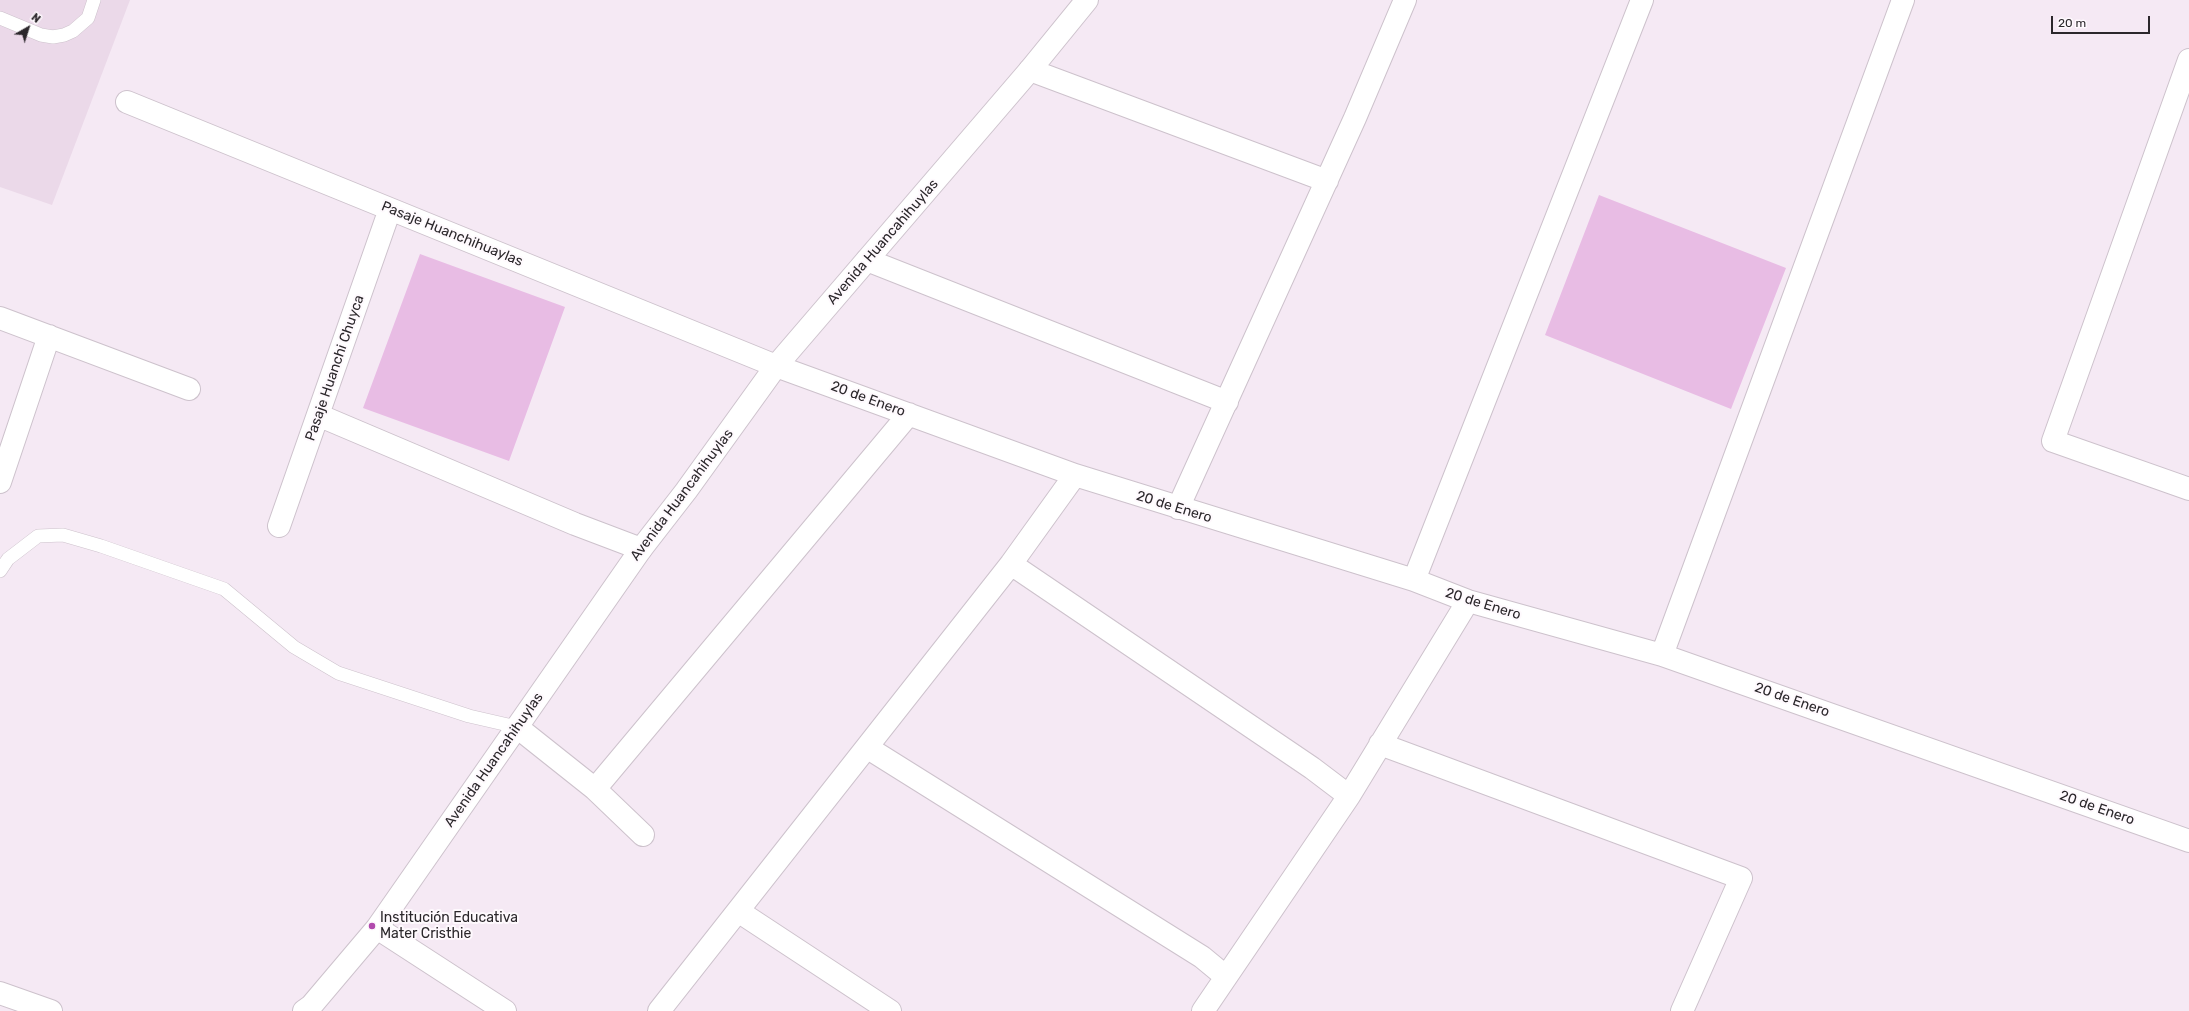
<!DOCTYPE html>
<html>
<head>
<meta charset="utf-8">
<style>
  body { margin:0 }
  #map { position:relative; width:2189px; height:1011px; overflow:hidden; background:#f5e9f4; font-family:Rubik,sans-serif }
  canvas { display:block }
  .north { position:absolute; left:8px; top:8px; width:40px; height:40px; -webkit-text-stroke:3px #fef9fd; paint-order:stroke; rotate:39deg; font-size:11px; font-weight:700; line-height:16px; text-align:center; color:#2b272b }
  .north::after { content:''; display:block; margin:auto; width:14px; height:18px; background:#2b272b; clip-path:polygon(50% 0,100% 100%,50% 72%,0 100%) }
  .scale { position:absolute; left:2051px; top:16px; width:99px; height:18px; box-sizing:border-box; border:2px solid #2b272b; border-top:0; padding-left:5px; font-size:12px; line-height:14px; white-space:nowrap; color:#2b272b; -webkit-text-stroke:3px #fef9fd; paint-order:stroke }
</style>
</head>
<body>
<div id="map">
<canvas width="2189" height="1011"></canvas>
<div class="north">N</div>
<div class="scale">20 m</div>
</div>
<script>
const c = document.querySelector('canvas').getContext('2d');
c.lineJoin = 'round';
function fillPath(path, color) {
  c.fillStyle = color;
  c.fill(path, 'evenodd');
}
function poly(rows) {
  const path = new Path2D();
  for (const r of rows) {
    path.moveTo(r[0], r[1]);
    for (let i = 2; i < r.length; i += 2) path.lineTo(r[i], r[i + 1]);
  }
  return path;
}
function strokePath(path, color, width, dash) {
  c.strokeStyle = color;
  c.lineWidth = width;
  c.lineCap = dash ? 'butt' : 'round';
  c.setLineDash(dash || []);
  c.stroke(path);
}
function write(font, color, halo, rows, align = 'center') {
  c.font = font + ' Rubik,sans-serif';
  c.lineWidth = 4;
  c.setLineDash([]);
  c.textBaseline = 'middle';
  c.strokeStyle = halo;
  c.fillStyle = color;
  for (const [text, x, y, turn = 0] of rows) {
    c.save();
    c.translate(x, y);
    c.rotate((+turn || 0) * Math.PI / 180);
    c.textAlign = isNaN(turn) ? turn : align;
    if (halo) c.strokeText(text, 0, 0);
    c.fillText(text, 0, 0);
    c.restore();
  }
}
const built = poly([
  [0,0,130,0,52,205,0,187]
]);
const green = poly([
  [1599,195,1786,268,1731,409,1545,335],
  [420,254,565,307,509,461,363,408]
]);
const service = poly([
  [0,18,41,35,53,37,64,35,73,31,88,18,94,0],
  [0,571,8,559,38,536,63,535,101,546,224,589,294,647,338,673,469,716,517,727]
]);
const minor = poly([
  [2189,60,2053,441,2189,489],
  [1030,70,1327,181],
  [127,102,776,366,1075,475,1414,580,1468,601,1662,655,2189,841],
  [867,260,1227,402],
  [0,318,189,389],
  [318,415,575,524,641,549],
  [0,482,49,336],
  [1178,508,1355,118,1405,0],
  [279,526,390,209],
  [1011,564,1312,768,1349,796],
  [1414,580,1642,0],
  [1662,655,1903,0],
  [517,727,595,789,643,835],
  [1380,744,1741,878,1682,1011],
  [868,748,1202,957,1225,976],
  [595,789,909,414],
  [738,911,890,1011],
  [0,993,51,1011],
  [659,1011,1011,564,1075,475],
  [1203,1011,1349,796,1468,601]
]);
const tertiary = poly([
  [377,928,505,1011],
  [304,1011,311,1006,377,928,641,549,686,491,776,366,1030,70,1087,0]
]);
const markers = [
  [372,926,4,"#b14aad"]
];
const streetNames = [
  ["Pasaje Huanchihuaylas",452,234,22],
  ["Avenida Huancahihuylas",883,242,-49],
  ["Pasaje Huanchi Chuyca",335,368,-71],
  ["20 de Enero",868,399,20],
  ["Avenida Huancahihuylas",682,495,-53],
  ["20 de Enero",1174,507,17],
  ["20 de Enero",1483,604,17],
  ["20 de Enero",1792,700,19],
  ["Avenida Huancahihuylas",494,760,-55],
  ["20 de Enero",2097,808,19]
];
const poiNames = [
  ["Institución Educativa",380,918],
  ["Mater Cristhie",380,934]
];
fillPath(built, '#ebd9e9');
fillPath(green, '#e8bce4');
strokePath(service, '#cdc2cc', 14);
strokePath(minor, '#cdc2cc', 24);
strokePath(tertiary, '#cdc2cc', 24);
strokePath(service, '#fff', 13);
strokePath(minor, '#fff', 22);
strokePath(tertiary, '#fff', 22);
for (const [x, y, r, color] of markers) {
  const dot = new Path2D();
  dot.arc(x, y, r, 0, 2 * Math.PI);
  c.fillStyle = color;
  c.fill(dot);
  strokePath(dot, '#fef9fd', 1.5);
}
write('14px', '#2b272b', '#fef9fd', streetNames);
write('14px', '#2b272b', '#fef9fd', poiNames, 'left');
</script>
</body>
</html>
